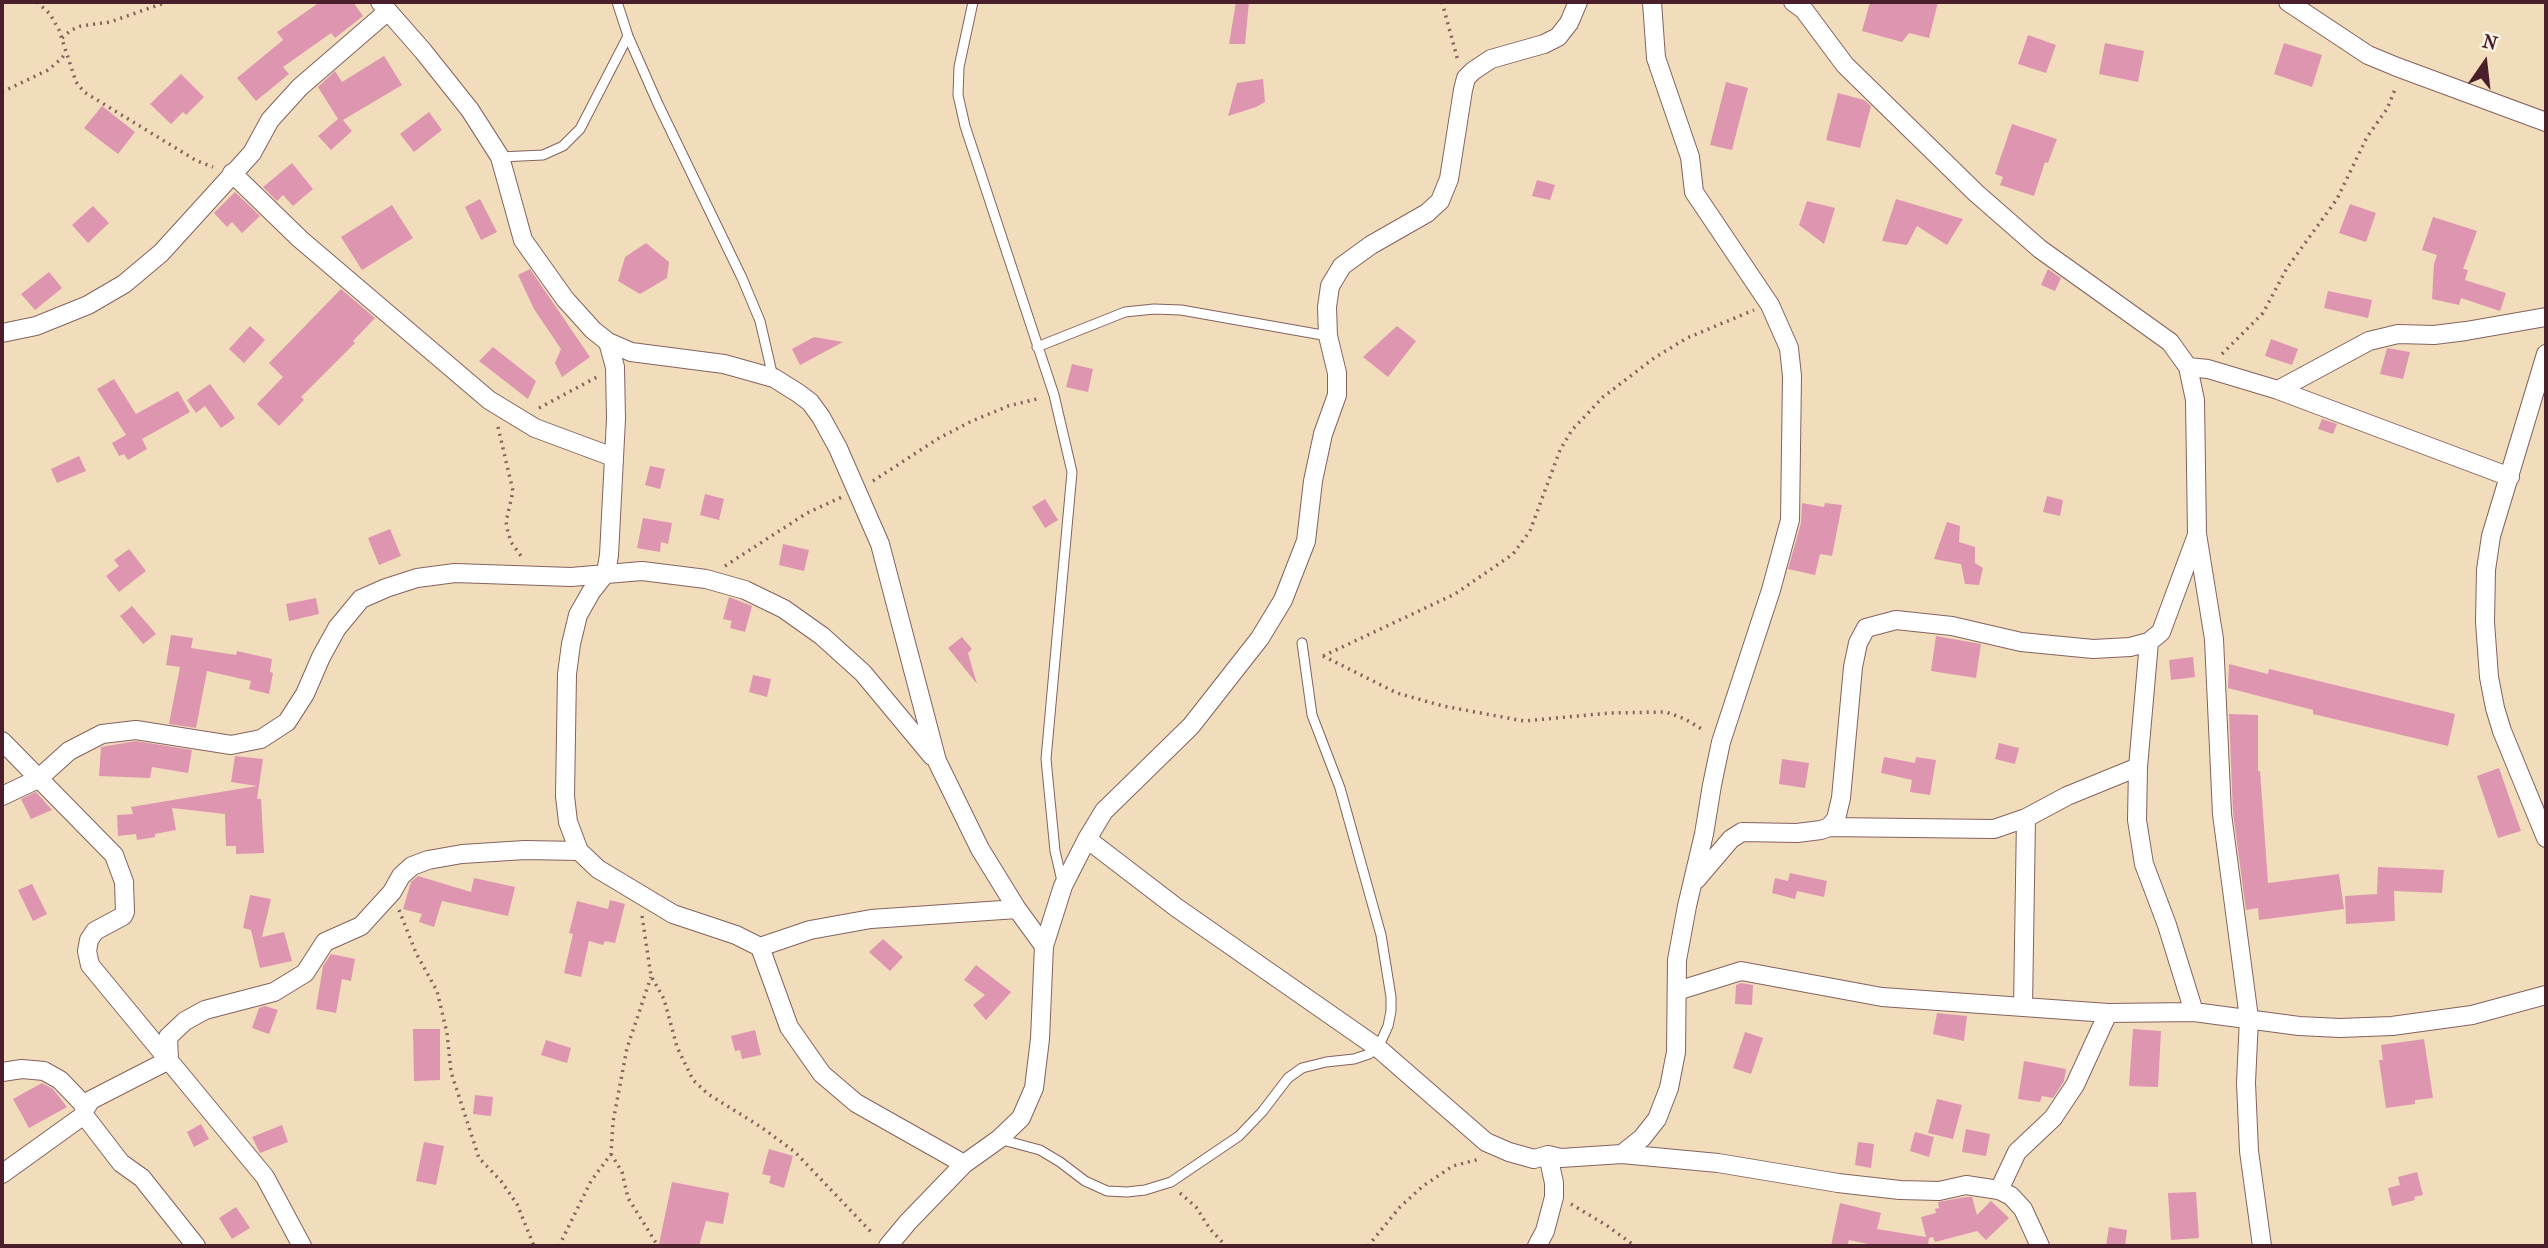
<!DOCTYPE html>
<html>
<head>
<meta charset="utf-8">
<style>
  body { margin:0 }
  #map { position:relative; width:2548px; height:1248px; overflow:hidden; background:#f1ddbc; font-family:"IM FELL French Canon",serif }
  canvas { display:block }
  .frame { position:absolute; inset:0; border:4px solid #4a1f2b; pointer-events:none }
  .north { position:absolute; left:2450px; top:28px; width:70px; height:70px; -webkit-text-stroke:5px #fcf5e5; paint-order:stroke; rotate:14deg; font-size:19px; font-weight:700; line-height:28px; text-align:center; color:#4a1f2b }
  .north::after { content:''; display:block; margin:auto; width:24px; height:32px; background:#4a1f2b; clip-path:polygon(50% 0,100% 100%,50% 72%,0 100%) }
</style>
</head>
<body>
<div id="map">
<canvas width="2548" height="1248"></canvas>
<div class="frame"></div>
<div class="north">N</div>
</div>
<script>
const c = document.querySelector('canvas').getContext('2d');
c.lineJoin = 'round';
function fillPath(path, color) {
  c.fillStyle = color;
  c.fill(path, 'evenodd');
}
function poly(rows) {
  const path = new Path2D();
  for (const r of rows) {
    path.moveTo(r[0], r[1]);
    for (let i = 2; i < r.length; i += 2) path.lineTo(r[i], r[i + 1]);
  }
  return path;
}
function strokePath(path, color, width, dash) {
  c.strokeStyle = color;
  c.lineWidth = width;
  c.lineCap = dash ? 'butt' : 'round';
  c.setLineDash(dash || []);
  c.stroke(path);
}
const building = poly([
  [320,2,353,2,363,16,335,38,331,33,283,67,289,74,256,101,237,78,283,40,277,32],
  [1236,2,1249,2,1245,44,1229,44],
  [1870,2,1938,2,1929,38,1909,33,1902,42,1862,31],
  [2028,35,2056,45,2046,73,2018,64],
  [2105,43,2144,51,2138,82,2099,74],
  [2284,43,2322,55,2312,87,2274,74],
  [384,56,402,85,343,120,352,131,331,150,318,136,338,119,318,87,335,71,342,82],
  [181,74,204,97,186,115,183,112,171,124,150,104],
  [1263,79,1265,102,1256,107,1228,116,1237,83],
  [1726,82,1748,88,1732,150,1710,145],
  [1838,93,1864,100,1871,106,1860,148,1826,140],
  [102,106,135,132,118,154,84,128],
  [429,112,442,130,414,152,400,134],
  [2012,124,2057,139,2048,163,2045,162,2034,196,2000,185,2003,177,1995,174],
  [292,163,313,189,293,206,283,195,277,201,263,187],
  [1537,180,1555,185,1550,200,1532,196],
  [235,192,260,216,242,233,232,222,227,227,214,213],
  [480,199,497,232,481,240,465,207],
  [1896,199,1963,219,1947,245,1917,226,1907,245,1882,241],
  [1807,201,1835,208,1824,244,1799,225],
  [2350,204,2376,213,2366,242,2339,233],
  [392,205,413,238,362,270,341,237],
  [93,206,109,223,88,243,72,225],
  [2433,217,2477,231,2463,269,2468,270,2465,280,2506,293,2500,311,2461,298,2459,305,2432,299,2434,264,2437,255,2422,250],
  [646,243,669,262,667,278,640,294,618,281,625,257],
  [530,269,590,357,562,377,555,363,561,349,534,309,518,275],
  [2048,269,2061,278,2055,291,2041,285],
  [49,272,62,288,35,310,21,294],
  [341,289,375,318,353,341,355,343,301,397,304,400,279,426,257,404,283,377,269,363],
  [2328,291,2372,300,2368,318,2324,308],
  [250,326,265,340,244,363,229,349],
  [1397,326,1416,341,1388,377,1363,357],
  [814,337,843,342,800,365,792,349],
  [2271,339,2298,349,2292,365,2265,356],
  [493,347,536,381,528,399,479,361],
  [2387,348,2410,352,2403,379,2380,374],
  [1072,364,1093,369,1088,392,1066,387],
  [114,379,136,414,178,391,190,412,142,439,147,449,128,460,124,454,119,456,112,443,126,435,97,389],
  [210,384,235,418,221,428,205,406,196,413,187,400],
  [2322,419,2337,424,2333,434,2318,429],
  [79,456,86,471,57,483,51,469],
  [650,466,665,469,660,489,645,485],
  [705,494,724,499,719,520,700,515],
  [2047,496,2063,500,2060,516,2043,512],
  [1045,499,1058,520,1045,528,1032,507],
  [1802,503,1824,507,1825,503,1842,505,1832,556,1820,554,1815,575,1788,569,1801,523],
  [643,518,672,523,668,544,661,542,660,552,637,548],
  [1947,522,1960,526,1959,542,1975,547,1975,563,1983,568,1979,585,1965,584,1961,564,1934,559],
  [390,529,401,556,379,565,368,538],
  [783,544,809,550,804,571,779,565],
  [129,549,146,571,119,592,106,576,119,566,114,560],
  [729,597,752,606,745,632,730,628,732,621,723,619],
  [316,598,319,614,289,621,286,604],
  [132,606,156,634,143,644,120,616],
  [171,635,193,638,191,648,236,655,237,651,272,659,270,672,273,673,269,694,249,689,251,681,207,671,196,728,169,724,180,667,166,665],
  [1936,636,1981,644,1976,678,1931,671],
  [962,637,972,649,968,653,977,684,948,648],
  [2193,657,2195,677,2171,680,2169,660],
  [2229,664,2268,674,2269,669,2455,714,2448,746,2313,714,2313,710,2228,688],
  [753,675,771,679,767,697,749,692],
  [2229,714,2258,715,2258,771,2260,771,2268,883,2339,874,2344,909,2259,920,2258,908,2246,910,2233,813],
  [136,741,192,750,188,773,152,767,150,778,99,776,101,747],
  [1999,743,2019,748,2015,764,1995,759],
  [235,756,263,759,257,799,261,799,264,853,236,854,236,846,226,846,225,814,172,808,176,830,155,834,155,837,137,840,136,834,118,836,117,815,133,814,131,807,257,786,231,782],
  [1884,757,1915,763,1916,757,1936,760,1930,795,1910,792,1912,780,1881,773],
  [1782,759,1809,763,1805,788,1779,784],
  [2499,768,2521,831,2498,838,2477,776],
  [36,792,52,810,31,819,21,799],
  [2378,867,2444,870,2442,893,2394,891,2395,921,2346,924,2345,896,2377,894],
  [1790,873,1827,881,1824,897,1797,891,1795,899,1772,893,1775,878,1788,881],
  [418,876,471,892,474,878,515,887,508,916,442,901,434,927,419,922,422,914,403,909,411,882],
  [32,884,47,914,33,921,18,890],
  [250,895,271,899,262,937,284,932,292,961,260,968,251,930,243,928],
  [610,900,625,904,615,943,605,941,603,945,589,941,581,977,564,973,573,934,569,933,577,901,608,909],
  [883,939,903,957,890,971,869,952],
  [331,954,355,959,351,981,342,979,336,1013,316,1009,323,966],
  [976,965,1011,992,986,1020,973,1005,985,995,964,980],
  [1741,983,1753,985,1752,1005,1735,1004,1736,985],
  [265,1006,278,1010,269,1034,252,1028,259,1008],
  [1937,1013,1967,1016,1964,1041,1933,1034],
  [413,1029,440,1029,440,1080,414,1081],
  [2133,1029,2161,1031,2158,1087,2129,1086],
  [755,1030,761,1055,742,1059,740,1050,735,1051,731,1036],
  [1745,1032,1763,1038,1751,1074,1733,1068],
  [2424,1039,2433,1098,2415,1100,2415,1104,2386,1108,2379,1060,2383,1060,2381,1045],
  [546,1040,571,1048,567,1063,541,1055],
  [2024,1061,2066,1069,2064,1081,2053,1098,2042,1096,2040,1102,2018,1099],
  [42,1083,53,1089,67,1107,29,1128,13,1099],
  [475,1095,493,1097,491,1116,473,1114],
  [1937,1099,1962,1105,1953,1139,1928,1133],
  [201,1124,209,1139,194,1147,187,1132],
  [282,1125,288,1142,260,1153,252,1137],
  [1966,1129,1990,1134,1986,1156,1962,1152],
  [1915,1132,1934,1137,1929,1157,1910,1151],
  [424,1142,444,1146,436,1185,416,1181],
  [1858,1142,1874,1144,1871,1168,1855,1165],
  [769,1149,793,1156,784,1188,769,1183,771,1176,762,1174],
  [2417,1172,2423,1195,2414,1197,2415,1200,2392,1206,2388,1188,2400,1185,2398,1177],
  [672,1182,729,1193,723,1224,706,1221,699,1246,669,1246,659,1244],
  [2196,1192,2199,1238,2171,1240,2168,1193],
  [1966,1197,1972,1197,1977,1215,1991,1201,2009,1218,1986,1240,1977,1231,1935,1242,1933,1237,1929,1238,1928,1246,1878,1246,1849,1240,1847,1246,1831,1246,1840,1203,1881,1213,1877,1229,1926,1237,1921,1217,1936,1213,1935,1209,1939,1208,1938,1202],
  [236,1207,250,1228,232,1239,219,1218],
  [2109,1227,2127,1230,2125,1246,2106,1246]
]);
const path = poly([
  [37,2,50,14,59,30,76,82,84,92,197,161,213,167],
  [1442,2,1458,61],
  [62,38,71,30,81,26,110,22,167,2],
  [2,92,48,70,61,59,65,54],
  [2222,354,2263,313,2287,268,2337,199,2367,137,2387,109,2396,87],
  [539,408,597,377],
  [498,427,513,491,506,522,508,532,511,542,521,556],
  [873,481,939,438,970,422,1008,406,1041,398],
  [725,566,807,513,842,497],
  [1323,656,1455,594,1513,554,1530,531,1560,450,1572,430,1603,397,1654,358,1687,338,1754,310],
  [1323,656,1397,693,1443,706,1524,721,1610,713,1666,712,1685,719,1705,731],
  [399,910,416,953,437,991,447,1033,451,1072,479,1158,501,1181,517,1204,534,1246],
  [642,916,651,976,664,999,677,1047,693,1080,708,1094,761,1127,795,1152,873,1234],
  [611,1154,622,1172,628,1198,658,1246],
  [1180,1193,1196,1207,1210,1229,1226,1246],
  [1571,1204,1606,1225,1635,1246],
  [559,1246,591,1181,611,1154,613,1122,627,1048,651,977],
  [1368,1246,1400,1207,1423,1186,1453,1166,1480,1159]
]);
const service = poly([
  [617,2,628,36,658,104,742,278,760,321,773,377],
  [973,2,959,67,958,95,965,126,1054,395,1072,472,1046,759,1055,851,1062,881],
  [500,157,543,155,563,146,580,129,628,36],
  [1037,347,1125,312,1154,309,1181,310,1328,336],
  [999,1139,1040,1150,1060,1162,1085,1181,1107,1191,1127,1192,1145,1190,1171,1182,1239,1136,1262,1112,1288,1078,1302,1068,1326,1062,1354,1059,1369,1054,1378,1048,1388,1026,1391,1011,1391,997,1381,935,1340,788,1312,715,1302,643]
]);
const minor = poly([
  [380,2,423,51,470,110,500,157,523,240,565,299,593,330,608,342,631,352,724,364,774,378,798,393,810,402,821,417,838,448,880,544,937,761,980,849,1017,909,1044,946],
  [1793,2,1804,10,1845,65,1976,193,2040,249,2170,342,2188,367,2195,400,2197,534,2214,639,2222,814,2249,1018,2246,1083,2249,1151,2262,1246],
  [2288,2,2368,55,2397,67,2546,122],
  [232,173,300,239,489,400,535,428,613,457],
  [2,333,36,326,88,305,124,284,161,253,252,153,270,120,300,87,388,11],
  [608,342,615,367,616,419,609,555,606,573,591,592,578,615,571,644,567,674,565,796,568,822,579,851,598,869,673,914,736,935,760,947,789,1027,822,1074,856,1103,964,1164],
  [2546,354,2491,536,2486,570,2485,622,2489,677,2495,708,2502,731,2546,838],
  [2188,367,2208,369,2278,390,2510,477],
  [2278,390,2369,341,2398,334,2434,335,2466,331,2546,317],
  [2149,642,2138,767,2137,820,2144,864,2167,925,2194,1012],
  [2,741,114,855,124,882,125,912,123,916,95,931,89,940,87,951,90,965,265,1177,302,1246],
  [2,796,38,779,69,751,102,734,136,730,231,745,261,739,287,722,305,694,321,657,337,628,361,599,386,588,417,578,455,573,571,577,642,571,706,579,745,590,784,609,822,636,863,673,932,756],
  [1829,827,1994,829,2026,818,2067,796,2138,767],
  [1087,839,1177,908,1378,1048,1486,1142,1509,1152,1534,1159,1548,1155,1561,1158,1622,1154,1718,1163,1838,1183,1900,1190,1939,1191,1966,1185,1999,1190,2011,1196,2023,1209,2040,1246],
  [1696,880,1731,839,1742,832,1797,833,1821,830,1829,827,1836,819,1841,798,1853,667,1858,643,1866,628,1896,620,1952,626,2021,642,2093,649,2130,647,2149,642,2161,632,2197,535],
  [760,947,810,930,871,919,1017,909],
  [1677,991,1741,971,1882,997,2108,1013,2194,1012,2299,1026,2340,1028,2392,1026,2472,1015,2546,995],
  [2023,1007,2026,818],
  [169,1060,168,1037,185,1021,205,1010,274,992,305,973,325,942,361,926,392,892,401,876,412,866,428,860,462,854,525,850,579,851],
  [169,1060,91,1100,84,1111,84,1115,121,1163,142,1178,196,1246],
  [2,1072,22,1069,44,1071,60,1080,86,1107],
  [1622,1154,1642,1138,1657,1119,1669,1088,1676,1052,1677,960,1687,906,1704,834,1712,785,1721,742,1771,590,1790,520,1792,376,1789,348,1770,305,1694,192,1690,157,1656,58,1652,2],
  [2,1174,84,1115],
  [1999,1190,2017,1152,2053,1118,2075,1085,2108,1013],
  [888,1246,908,1222,964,1164,999,1139,1021,1118,1034,1088,1040,1039,1044,946,1063,886,1087,839,1104,811,1191,726,1260,638,1283,600,1306,541,1313,481,1323,434,1337,395,1337,373,1328,336,1327,307,1330,286,1342,266,1371,245,1427,213,1440,201,1449,179,1463,90,1466,78,1473,71,1491,59,1544,44,1558,37,1569,23,1578,2],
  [1537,1246,1545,1231,1554,1197,1554,1183,1548,1155]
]);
fillPath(building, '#de95b0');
strokePath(service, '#84625e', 11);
strokePath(minor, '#84625e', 20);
strokePath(path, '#84625e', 3.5, [2, 5]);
strokePath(service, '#fff', 9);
strokePath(minor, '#fff', 18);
</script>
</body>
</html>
